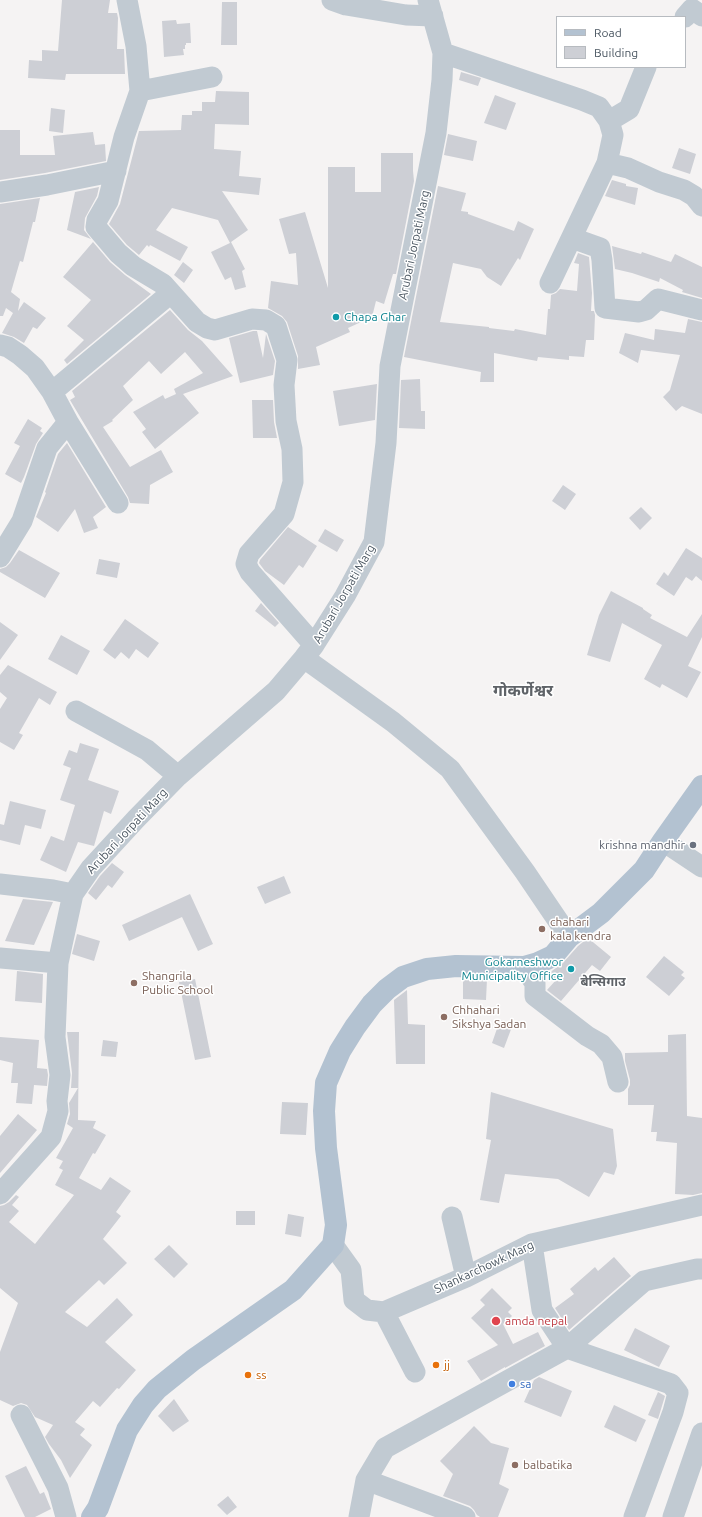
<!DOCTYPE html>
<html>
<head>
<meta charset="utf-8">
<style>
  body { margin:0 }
  #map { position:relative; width:702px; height:1517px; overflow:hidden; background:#f5f3f3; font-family:Ubuntu,sans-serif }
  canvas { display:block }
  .legend { position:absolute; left:556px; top:16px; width:130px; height:52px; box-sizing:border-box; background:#fff; border:1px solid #b7bbc0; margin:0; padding:5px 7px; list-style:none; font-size:12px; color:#4a5661 }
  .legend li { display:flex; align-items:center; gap:8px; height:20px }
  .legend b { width:20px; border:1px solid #b7bbc0 }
</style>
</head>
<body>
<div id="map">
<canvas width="702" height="1517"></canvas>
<ul class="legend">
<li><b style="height:5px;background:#b3c2d1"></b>Road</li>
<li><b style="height:11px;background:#cdcfd5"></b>Building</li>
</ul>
</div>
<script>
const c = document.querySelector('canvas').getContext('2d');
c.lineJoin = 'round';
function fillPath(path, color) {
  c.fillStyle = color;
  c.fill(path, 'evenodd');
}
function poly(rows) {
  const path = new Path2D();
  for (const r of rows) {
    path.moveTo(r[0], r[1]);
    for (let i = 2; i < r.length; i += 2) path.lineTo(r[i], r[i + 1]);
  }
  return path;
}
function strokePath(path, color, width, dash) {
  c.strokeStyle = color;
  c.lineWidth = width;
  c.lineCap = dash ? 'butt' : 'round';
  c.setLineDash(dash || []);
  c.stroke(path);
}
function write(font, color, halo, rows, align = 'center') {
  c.font = font + ' Ubuntu,"Noto Sans Devanagari",sans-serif';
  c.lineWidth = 3;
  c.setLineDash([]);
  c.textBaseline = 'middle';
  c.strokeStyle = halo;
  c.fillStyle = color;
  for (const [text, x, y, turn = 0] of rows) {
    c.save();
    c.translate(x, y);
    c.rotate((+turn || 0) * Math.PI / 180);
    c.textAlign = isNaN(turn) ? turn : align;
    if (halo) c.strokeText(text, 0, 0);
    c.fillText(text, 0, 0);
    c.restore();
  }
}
const building = poly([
  [62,0,110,0,108,13,117,13,118,18,117,49,124,49,125,74,66,74,65,80,28,78,29,60,42,61,42,50,58,51],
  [222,2,237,2,237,45,221,45],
  [176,20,177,24,190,23,191,43,186,43,186,45,185,45,185,49,183,49,184,55,164,57,162,21],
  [461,72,481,78,478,86,459,80],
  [216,91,249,92,249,125,215,124,214,149,241,151,239,176,261,178,259,195,222,191,248,230,231,242,245,269,242,271,246,287,235,290,231,277,225,280,211,252,230,243,218,220,172,208,156,230,188,247,180,261,150,245,149,247,147,245,139,255,127,245,109,224,120,204,139,131,181,130,182,115,192,115,192,111,202,111,202,102,215,102],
  [495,95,516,103,506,130,484,123],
  [51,108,65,110,63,133,49,131],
  [0,130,20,130,20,155,55,155,53,136,93,132,95,145,105,144,106,161,45,173,0,180],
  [448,134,477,141,473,161,444,155],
  [679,148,696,154,690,174,672,168],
  [381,153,413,153,413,171,414,181,396,274,393,274,384,304,376,301,372,317,348,328,350,332,316,347,320,365,298,369,298,356,287,322,282,316,268,308,271,281,298,285,296,253,289,254,279,219,305,212,328,288,328,167,355,167,355,192,381,192],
  [612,180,626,184,626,186,638,188,635,205,605,196],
  [438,186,466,193,461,211,468,212,468,214,514,231,518,221,534,229,520,260,518,258,501,286,487,277,481,269,453,263,440,322,489,327,489,328,514,331,515,329,546,335,548,309,550,309,551,295,556,293,560,289,577,291,579,264,574,263,578,253,589,257,592,293,591,311,594,311,595,315,594,340,586,340,584,357,569,356,569,360,538,357,537,361,494,353,494,382,480,382,481,372,404,357],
  [99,187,97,196,85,218,84,230,91,239,67,230,75,192],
  [40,198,35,222,33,222,23,262,20,261,11,292,20,299,18,311,24,302,46,318,37,329,33,327,24,343,14,337,2,333,13,313,6,308,3,316,0,316,0,204],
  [93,242,110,262,125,275,151,294,67,364,64,360,84,340,67,326,91,300,63,277],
  [612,246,641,254,642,252,671,262,675,254,702,267,702,298,682,292,683,290,660,278,659,282,632,273,615,269],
  [183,262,193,270,184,283,174,275],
  [170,310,188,330,202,341,233,376,183,394,199,413,155,449,142,432,146,429,133,412,163,395,165,399,176,394,174,389,203,373,185,352,161,374,149,361,123,386,133,400,112,420,113,421,103,427,130,467,161,450,173,472,150,485,149,504,130,503,128,497,70,400,75,397,72,391],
  [688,319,702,322,702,414,682,406,676,411,663,397,670,390,680,355,641,350,638,363,619,353,625,333,654,340,655,329,685,333],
  [253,331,257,331,263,358,266,334,275,361,273,375,240,383,229,338],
  [420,379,421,411,425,411,425,429,399,428,401,380],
  [377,384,375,420,339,426,333,391],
  [252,400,273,400,274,422,277,438,253,438],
  [28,419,42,428,40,431,43,433,36,444,24,477,21,483,5,474,20,446,14,443],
  [67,443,106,507,93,517,98,528,84,533,75,509,58,532,36,517,46,493,45,492,58,454],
  [563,485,576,494,565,510,552,501],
  [641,507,652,518,640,530,629,518],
  [288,527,317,546,303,568,299,565,284,585,265,571,259,563,260,560],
  [325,529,344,540,337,552,318,541],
  [686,548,702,558,702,581,696,576,692,581,686,577,674,596,656,584,664,572,668,576],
  [19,550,60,573,45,598,0,572,0,569,6,567,10,563],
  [99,559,120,563,117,578,96,574],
  [611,591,643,608,643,609,652,615,650,618,687,637,702,614,702,637,688,666,701,672,687,698,662,684,660,688,644,679,662,645,622,623,610,662,587,655,599,615],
  [261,603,279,623,275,627,255,611],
  [125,619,159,643,148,658,136,649,129,659,121,652,115,659,103,650],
  [0,622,18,635,0,660],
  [61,635,90,651,77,675,48,659],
  [8,665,57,692,50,705,39,698,19,733,23,735,14,750,0,742,0,709,7,698,0,692,0,675],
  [80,743,99,749,88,780,119,791,111,814,104,811,94,846,78,842,66,872,40,860,51,836,64,841,75,805,60,800,71,768,63,765,69,750,77,753],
  [10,801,46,810,41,829,25,825,20,845,0,840,0,824,4,825],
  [112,863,124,872,112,888,108,885,96,900,88,893,100,876],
  [284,876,291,893,265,904,257,887],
  [190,894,213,944,198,951,182,917,129,941,122,925],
  [23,899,53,902,34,945,5,941],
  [77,934,100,941,94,961,72,954],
  [588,938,611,957,600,971,592,965,561,1001,547,990,556,980,549,974,553,970,562,964,578,946],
  [664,956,684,972,681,975,685,978,669,996,646,977],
  [17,971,43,974,42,1003,15,1001],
  [195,979,211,1057,195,1060,179,982],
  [463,979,487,979,486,1000,463,999],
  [407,990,408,1024,425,1025,425,1064,396,1064,394,1000],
  [500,1020,513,1024,504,1048,492,1043],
  [67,1032,79,1032,78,1120,96,1121,93,1128,106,1135,95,1154,93,1153,79,1178,101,1190,110,1177,131,1191,116,1212,121,1216,103,1239,127,1263,104,1285,99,1280,65,1312,87,1327,117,1298,133,1315,105,1342,136,1370,119,1389,117,1388,100,1407,93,1401,75,1422,85,1429,80,1435,92,1445,70,1478,61,1460,49,1444,45,1437,53,1425,35,1417,27,1405,21,1403,13,1406,0,1400,0,1352,18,1303,0,1288,0,1206,4,1205,9,1202,16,1195,19,1197,12,1205,19,1211,9,1222,35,1244,74,1195,55,1185,63,1170,59,1168,63,1161,56,1158,73,1128,67,1124,70,1114,69,1103,78,1088,71,1088,72,1073],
  [686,1034,687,1116,702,1118,702,1193,693,1195,675,1194,677,1143,656,1141,657,1132,651,1132,654,1105,628,1105,628,1089,630,1085,630,1080,625,1061,625,1053,668,1052,668,1035],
  [0,1037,39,1040,37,1068,47,1069,48,1075,47,1086,34,1085,32,1104,16,1103,18,1083,11,1083,13,1063,0,1060],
  [103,1040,118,1042,116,1057,101,1056],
  [491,1092,613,1129,617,1166,614,1175,604,1172,589,1197,558,1179,505,1174,499,1203,480,1200,491,1140,486,1139],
  [282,1102,308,1103,306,1135,280,1134],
  [18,1114,37,1130,0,1173,0,1136],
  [236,1211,255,1211,255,1225,236,1225],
  [288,1214,304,1217,301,1237,285,1234],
  [169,1245,188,1264,174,1278,154,1259],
  [614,1257,631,1276,569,1330,555,1308,574,1294,570,1289,595,1267,598,1271],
  [492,1288,512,1308,508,1312,512,1316,503,1324,513,1344,538,1332,545,1346,505,1368,505,1367,481,1381,467,1361,498,1345,471,1318,485,1305,480,1300],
  [635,1328,670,1346,659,1367,624,1350],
  [539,1377,572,1391,561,1417,524,1402,534,1380],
  [658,1392,665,1396,658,1419,648,1415],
  [174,1399,189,1421,173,1432,158,1416],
  [614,1405,646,1420,636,1442,604,1427],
  [474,1426,491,1443,509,1448,499,1484,509,1489,498,1517,480,1517,477,1515,474,1510,470,1506,443,1496,453,1474,440,1461],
  [26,1466,40,1494,44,1492,51,1509,35,1517,25,1517,5,1476],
  [228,1496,237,1507,227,1515,217,1505]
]);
const minor = poly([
  [127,0,136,46,140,91,124,137,108,201,97,220,96,227,118,253,133,266,163,284,197,322,207,328,215,330,252,319,266,320,276,326,287,360,284,385,286,421,292,449,293,482,284,514,249,554,246,564,250,572,314,645],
  [332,0,346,5,406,15,433,16],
  [685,17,692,9,702,16],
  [443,53,582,100,599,107,609,121,613,135,607,163,628,168,659,182,684,190,694,196,702,206],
  [140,91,212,77],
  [609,121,629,109,646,67],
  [0,192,47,185,116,171],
  [572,238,600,248,602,260,605,308,639,312,646,310,658,299,702,310],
  [550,283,607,163],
  [0,345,8,347,20,355,35,368,52,392,68,422,118,503],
  [52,392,171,293],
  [0,557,22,521,47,448,68,422],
  [304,658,393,722,450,769,525,872,569,937],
  [76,711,147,750,178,776],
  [663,841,702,867],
  [0,884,53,890,73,894],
  [0,958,58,963],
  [524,967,535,983,535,996,587,1036,601,1044,612,1057,618,1082],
  [0,1194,51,1137,58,1111,57,1101,60,1075,55,1037,58,963,73,894,91,868,136,819,178,776,276,691,304,658,314,645,345,596,374,542,386,443,390,366,436,133,442,80,443,53,428,0],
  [452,1217,466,1277],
  [532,1244,542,1310,567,1348,671,1384,678,1393,673,1412,634,1517],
  [333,1245,351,1270,354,1300,367,1310,384,1312,466,1277,532,1244,702,1205],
  [384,1312,415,1372],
  [21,1415,58,1488,66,1517],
  [366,1480,465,1517],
  [359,1517,366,1480,385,1448,567,1348,644,1281,697,1269,702,1269],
  [673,1517,702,1433]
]);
const major = poly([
  [92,1517,98,1508,127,1430,143,1405,157,1389,193,1360,293,1290,333,1245,336,1225,326,1148,324,1111,326,1083,340,1051,355,1027,372,1004,387,989,403,977,427,969,456,966,524,967,538,963,553,956,569,937,601,913,644,870,663,841,702,786]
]);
const markers = [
  [336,317,4,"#0f9aa8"],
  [693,845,4,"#6b7280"],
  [542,929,4,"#8d6e63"],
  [571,969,4,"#0f9aa8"],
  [134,983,4,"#8d6e63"],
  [444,1017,4,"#8d6e63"],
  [496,1321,5,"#e0444e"],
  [436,1365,4,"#e8710a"],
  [248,1375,4,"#e8710a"],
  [512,1384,4,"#3f7fe0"],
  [515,1465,4,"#8d6e63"]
];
const streetNames = [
  ["Arubari Jorpati Marg",414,245,-78],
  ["Arubari Jorpati Marg",344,594,-60],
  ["Arubari Jorpati Marg",127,831,-47],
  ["Shankarchowk Marg",484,1267,-25]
];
const cultureNames = [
  ["Chapa Ghar",344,317],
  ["Gokarneshwor",563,962,"right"],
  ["Municipality Office",563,976,"right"]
];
const worshipNames = [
  ["krishna mandhir",685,845]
];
const educationNames = [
  ["chahari",550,922],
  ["kala kendra",550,936],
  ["Shangrila",142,976],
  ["Public School",142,990],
  ["Chhahari",452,1010],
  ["Sikshya Sadan",452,1024],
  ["balbatika",523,1465]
];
const healthNames = [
  ["amda nepal",505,1321]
];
const foodNames = [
  ["jj",444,1365],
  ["ss",256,1375]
];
const shopNames = [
  ["sa",520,1384]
];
const neighbourhoodNames = [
  ["बेन्सिगाउ",603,982]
];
const districtNames = [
  ["गोकर्णेश्वर",523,691]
];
fillPath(building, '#cdcfd5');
strokePath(minor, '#c1cad2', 21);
strokePath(major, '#b3c2d1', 22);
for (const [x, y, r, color] of markers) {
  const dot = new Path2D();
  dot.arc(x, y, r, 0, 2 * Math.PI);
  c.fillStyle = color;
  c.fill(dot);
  strokePath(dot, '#fff', 1.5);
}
write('12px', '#4a5661', '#fff', streetNames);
write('12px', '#0d838f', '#fff', cultureNames, 'left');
write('12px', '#5b616d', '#fff', worshipNames, 'right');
write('12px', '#785e54', '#fff', educationNames, 'left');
write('12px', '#be3a42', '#fff', healthNames, 'left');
write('12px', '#c56008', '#fff', foodNames, 'left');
write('12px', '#366cbe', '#fff', shopNames, 'left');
write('bold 13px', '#5f6368', '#fff', neighbourhoodNames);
write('bold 16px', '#5f6368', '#fff', districtNames);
</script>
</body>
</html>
